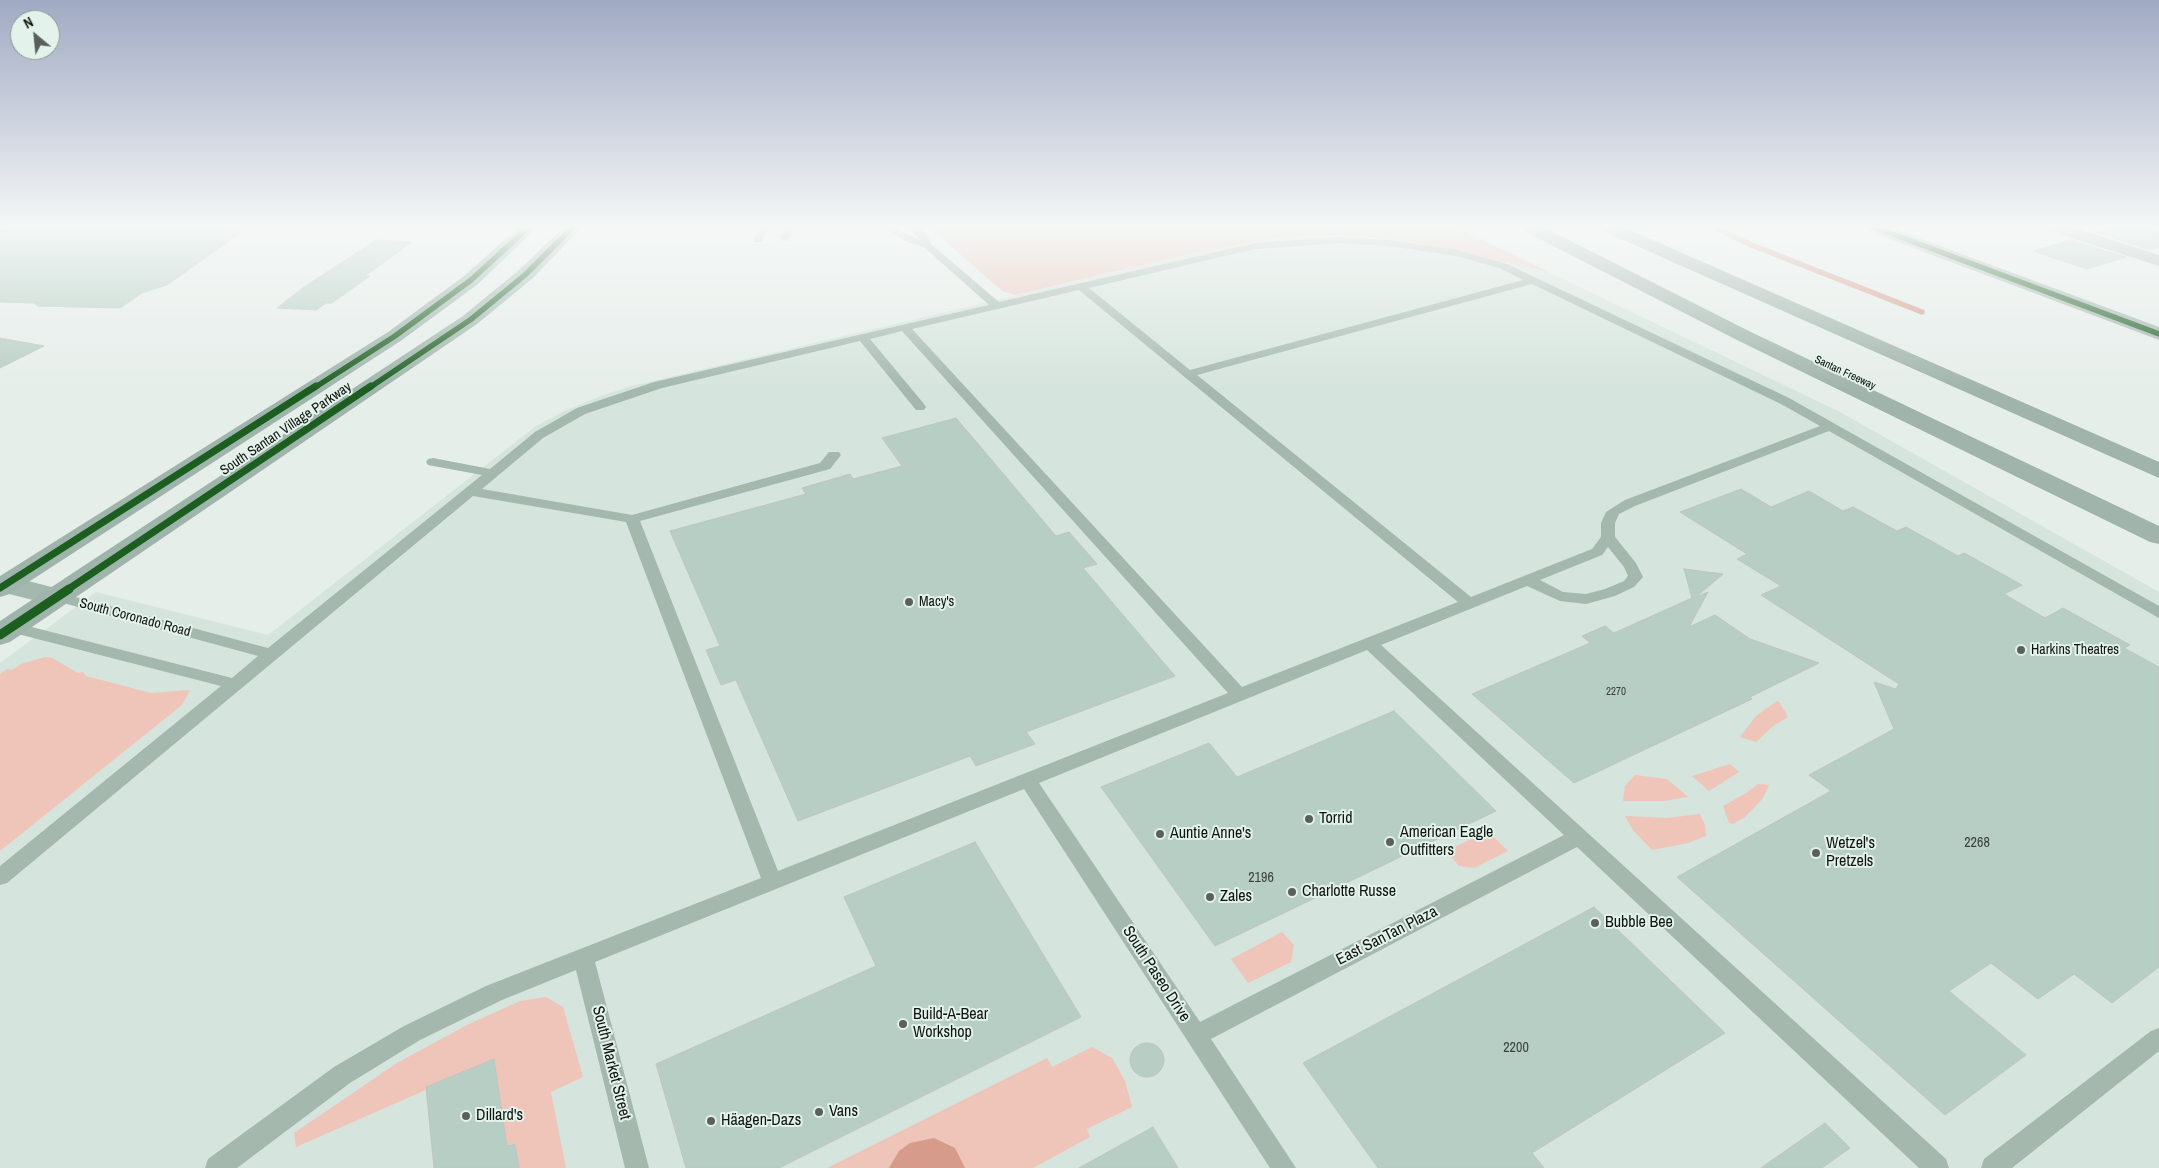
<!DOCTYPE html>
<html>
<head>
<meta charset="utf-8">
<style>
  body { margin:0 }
  #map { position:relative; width:2159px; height:1168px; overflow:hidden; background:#e6eeea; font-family:"Archivo Narrow",sans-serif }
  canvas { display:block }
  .north { position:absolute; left:10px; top:10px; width:50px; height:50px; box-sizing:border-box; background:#e3f2ea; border:1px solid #8e9993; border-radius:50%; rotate:332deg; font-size:14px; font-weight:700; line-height:20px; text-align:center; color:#0f1411 }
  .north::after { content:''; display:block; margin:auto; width:18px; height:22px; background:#5a605d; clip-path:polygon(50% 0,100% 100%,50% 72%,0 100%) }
</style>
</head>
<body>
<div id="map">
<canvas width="2159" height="1168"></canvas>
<div class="north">N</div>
</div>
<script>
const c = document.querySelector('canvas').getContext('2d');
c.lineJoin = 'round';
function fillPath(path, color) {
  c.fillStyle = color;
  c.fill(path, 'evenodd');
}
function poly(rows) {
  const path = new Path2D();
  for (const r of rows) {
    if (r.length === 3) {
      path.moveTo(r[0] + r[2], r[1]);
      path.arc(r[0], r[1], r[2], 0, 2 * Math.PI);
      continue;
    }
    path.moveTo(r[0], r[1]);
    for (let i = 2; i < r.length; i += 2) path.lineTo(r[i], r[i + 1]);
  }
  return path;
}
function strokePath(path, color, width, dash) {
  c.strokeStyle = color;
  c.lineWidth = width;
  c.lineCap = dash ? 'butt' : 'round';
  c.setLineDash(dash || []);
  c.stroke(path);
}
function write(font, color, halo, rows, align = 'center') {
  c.font = font + ' "Archivo Narrow",sans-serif';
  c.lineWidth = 4;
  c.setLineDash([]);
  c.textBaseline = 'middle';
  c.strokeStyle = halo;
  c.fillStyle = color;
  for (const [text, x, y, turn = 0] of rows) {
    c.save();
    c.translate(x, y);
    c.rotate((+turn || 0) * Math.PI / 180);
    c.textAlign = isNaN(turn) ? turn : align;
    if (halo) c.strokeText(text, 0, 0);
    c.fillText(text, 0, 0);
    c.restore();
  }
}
const built = poly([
  [1305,227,1455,227,1840,412,2159,592,2159,1168,0,1168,0,663,96,592,268,635,536,426,566,410,604,395,632,386]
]);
const green = poly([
  [929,227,1454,227,1547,271,1404,240,1332,235,1283,237,1194,253,1015,295,1002,291],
  [45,657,52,658,78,673,83,672,86,676,151,693,190,690,182,705,0,851,0,674,7,669,12,670,21,664],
  [1777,701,1780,703,1788,717,1772,727,1756,742,1740,737,1756,716],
  [1730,764,1739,772,1709,791,1692,776],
  [1635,775,1667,779,1688,797,1664,801,1623,801,1625,786],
  [1758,784,1769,785,1763,798,1745,817,1733,824,1729,823,1723,806,1748,792],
  [1700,814,1705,825,1706,836,1688,843,1652,850,1633,830,1625,816,1667,818],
  [1488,831,1508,851,1474,868,1459,866,1446,851],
  [1282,932,1294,945,1291,962,1248,983,1231,959],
  [546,997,563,1007,583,1077,551,1092,566,1168,519,1168,515,1143,507,1146,494,1060,296,1147,294,1133,397,1063,467,1025,520,1001],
  [1092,1047,1112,1058,1125,1081,1132,1107,1087,1129,1090,1137,1033,1168,827,1168,1047,1058,1052,1067]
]);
const water = poly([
  [934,1138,955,1148,965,1168,889,1168,899,1151,910,1143]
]);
const stream = poly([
  [1715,227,1749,244,1922,312]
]);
const building = poly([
  [21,227,249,227,167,285,142,293,120,308,38,306,34,303,0,302,0,231,21,227],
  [2115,227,2144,227,2159,232,2159,247,2149,250,2095,232,2115,227],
  [376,240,412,242,365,276,370,276,332,303,326,303,316,310,277,308,304,287,376,240],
  [2071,240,2126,257,2087,269,2033,251,2071,240],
  [0,338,44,346,0,368,0,338],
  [956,418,1056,536,1069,532,1097,564,1083,568,1175,676,1026,732,1035,744,976,766,970,756,798,821,736,680,721,685,706,650,720,646,670,531,806,494,802,488,850,474,853,479,902,466,882,438,956,418],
  [1741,489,1771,507,1809,491,1843,511,1853,507,1897,531,1906,527,1958,556,1964,553,2022,585,2004,594,2045,618,2063,608,2130,645,2124,648,2159,667,2159,967,2112,1003,2074,974,2038,999,1991,963,1949,991,2026,1055,1945,1115,1677,877,1831,791,1809,775,1894,729,1874,682,1896,689,1899,684,1761,595,1781,586,1737,559,1747,554,1680,512,1741,489],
  [1684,569,1723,574,1696,597,1708,592,1689,627,1715,615,1750,639,1819,663,1750,697,1752,699,1574,783,1472,694,1590,643,1582,636,1605,626,1614,633,1692,598,1684,569],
  [1394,711,1496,811,1215,946,1101,787,1209,743,1237,777,1394,711],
  [975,842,1081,1017,779,1168,686,1168,656,1064,876,966,844,897,975,842],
  [1594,907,1725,1033,1532,1153,1544,1168,1378,1168,1303,1063,1594,907],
  [1147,1060,17],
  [494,1059,507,1146,515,1144,519,1168,434,1168,426,1087,494,1059],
  [1825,1123,1850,1148,1822,1168,1761,1168,1825,1123],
  [1153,1127,1178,1168,1079,1168,1153,1127]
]);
const lane = poly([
  [761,227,770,227,761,242,755,242,753,240,761,227],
  [784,227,794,227,790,238,785,241,780,238,784,227],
  [882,227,892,227,920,240,908,227,918,227,927,235,931,244,999,302,1255,243,1338,237,1389,240,1457,250,1507,264,1789,398,2159,606,2159,618,1829,431,1635,506,1619,514,1615,523,1615,537,1636,563,1643,577,1634,587,1615,596,1586,604,1560,601,1527,586,1381,645,1946,1159,1949,1168,1919,1168,1577,847,1211,1039,1296,1168,1270,1168,1024,789,595,962,649,1168,625,1168,576,970,502,1000,420,1040,350,1083,237,1168,205,1168,208,1159,334,1067,404,1026,486,986,761,878,626,522,473,496,7,883,0,885,0,866,221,686,6,631,4,627,6,623,12,622,232,678,258,656,52,600,49,597,57,592,268,648,482,475,428,465,426,462,428,459,433,458,490,469,535,432,577,408,654,382,989,305,924,247,907,242,882,227],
  [1338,243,1389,246,1456,256,1499,268,1523,280,1190,370,1089,288,1255,249,1338,243],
  [1532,284,1781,404,1820,426,1625,500,1606,512,1601,523,1601,537,1592,549,1471,597,1197,375,1532,284],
  [1079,290,1458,602,1242,687,912,329,1079,290],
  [902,331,1228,693,778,871,640,521,830,469,841,455,839,452,829,452,820,463,632,515,482,489,543,438,585,414,662,388,860,341,916,410,924,410,926,407,924,404,870,339,902,331],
  [1608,547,1624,567,1628,576,1624,581,1605,589,1586,594,1563,592,1540,580,1602,555,1608,547],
  [1367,650,1564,835,1200,1022,1039,783,1367,650],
  [2159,1028,2159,1051,2012,1168,1981,1168,1984,1159,2151,1031,2159,1028]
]);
const street = poly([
  [1866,227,1889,227,2159,327,2159,340,1868,231,1866,227],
  [2047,227,2072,227,2159,255,2159,266,2050,231,2047,227],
  [5,575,67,591,71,597,67,603,57,606,5,593,0,594,0,576,5,575]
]);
const secondary = poly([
  [519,227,538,227,478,284,402,340,10,594,0,597,0,576,388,332,464,276,519,227],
  [564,227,582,227,533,278,477,324,10,642,0,645,0,621,463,316,519,270,564,227]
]);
const highway = poly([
  [1522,227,1543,227,1751,332,2159,526,2159,544,2150,542,1737,340,1524,231,1522,227],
  [1600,227,1623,227,2159,462,2159,478,1603,231,1600,227]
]);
const cyclewayFar2 = poly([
  [1874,227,2159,334],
  [314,388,395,336,471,280,529,227],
  [369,388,470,320,526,274,573,227]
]);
const cyclewayFar1 = poly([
  [0,588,316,386],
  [67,590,371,386]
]);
const cycleway = poly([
  [0,635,69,589]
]);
const markers = [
  [909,602,5,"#5a605d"],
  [2021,650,5,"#5a605d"],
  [1309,819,5,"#5a605d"],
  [1160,834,5,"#5a605d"],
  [1390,842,5,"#5a605d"],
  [1816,853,5,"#5a605d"],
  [1292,892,5,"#5a605d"],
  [1210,897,5,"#5a605d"],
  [1595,923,5,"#5a605d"],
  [903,1024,5,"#5a605d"],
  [819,1112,5,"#5a605d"],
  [466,1116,5,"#5a605d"],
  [711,1121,5,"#5a605d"]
];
const farStreetnames = [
  ["Santan Freeway",1845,373,25]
];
const numberNames = [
  ["2270",1616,692]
];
const streetNames = [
  ["South Santan Village Parkway",286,429,-34],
  ["South Coronado Road",135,618,15]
];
const poiNames = [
  ["Macy's",919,602],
  ["Harkins Theatres",2031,650]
];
const nearNumbernames = [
  ["2268",1977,843],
  ["2196",1261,878],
  ["2200",1516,1048]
];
const nearPoinames = [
  ["Torrid",1319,819],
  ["American Eagle",1400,833],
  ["Outfitters",1400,851],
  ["Auntie Anne's",1170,834],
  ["Wetzel's",1826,844],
  ["Pretzels",1826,862],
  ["Charlotte Russe",1302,892],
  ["Zales",1220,897],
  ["Bubble Bee",1605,923],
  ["Build-A-Bear",913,1015],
  ["Workshop",913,1033],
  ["Vans",829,1112],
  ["Dillard's",476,1116],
  ["Häagen-Dazs",721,1121]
];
const nearStreetnames = [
  ["East SanTan Plaza",1387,936,-27],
  ["South Paseo Drive",1156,974,57],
  ["South Market Street",611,1063,76]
];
fillPath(built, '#d5e4dc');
fillPath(green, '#eec5b8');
fillPath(water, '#d79b8b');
strokePath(stream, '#d79b8b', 5.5);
fillPath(building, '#b7cec4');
strokePath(building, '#c0c5c2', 1);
fillPath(lane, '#a4b8ae');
fillPath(street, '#a4b8ae');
fillPath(secondary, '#9fb5ab');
fillPath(highway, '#a0b4ab');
strokePath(cyclewayFar2, '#1b5e20', 5.5);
strokePath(cyclewayFar1, '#1b5e20', 7);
strokePath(cycleway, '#1b5e20', 9);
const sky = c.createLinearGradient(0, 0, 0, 390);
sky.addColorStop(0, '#a1aac3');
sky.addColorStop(0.58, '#f4f7f6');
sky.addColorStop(1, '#f4f7f600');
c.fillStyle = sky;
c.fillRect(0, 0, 2159, 390);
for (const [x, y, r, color] of markers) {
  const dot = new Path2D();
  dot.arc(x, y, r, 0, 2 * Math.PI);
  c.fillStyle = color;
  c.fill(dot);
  strokePath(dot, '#e3f2ea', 2);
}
write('11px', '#0f1411', '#e3f2ea', farStreetnames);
write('11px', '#39423e', null, numberNames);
write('14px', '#0f1411', '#e3f2ea', streetNames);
write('14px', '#0f1411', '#e3f2ea', poiNames, 'left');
write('14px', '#39423e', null, nearNumbernames);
write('16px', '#0f1411', '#e3f2ea', nearPoinames, 'left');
write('16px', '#0f1411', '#e3f2ea', nearStreetnames);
</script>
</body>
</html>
